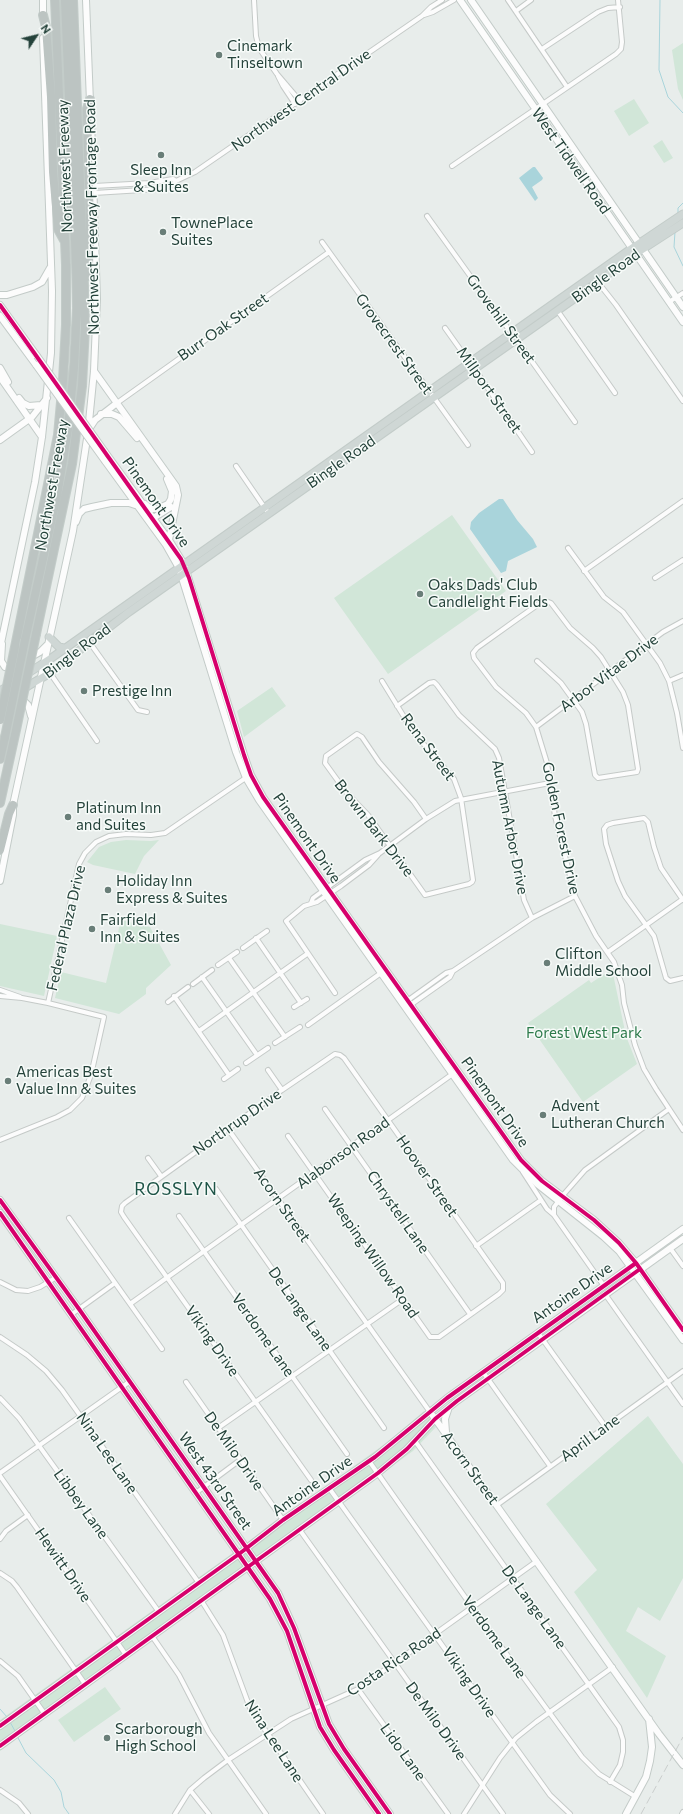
<!DOCTYPE html>
<html>
<head>
<meta charset="utf-8">
<style>
  body { margin:0 }
  #map { position:relative; width:683px; height:1814px; overflow:hidden; background:#e8edeb; font-family:Commissioner,sans-serif }
  canvas { display:block }
  .north { position:absolute; left:16px; top:16px; width:40px; height:40px; -webkit-text-stroke:3px #f7fbf9; paint-order:stroke; rotate:55deg; font-size:11px; font-weight:700; line-height:16px; text-align:center; color:#24423a }
  .north::after { content:''; display:block; margin:auto; width:14px; height:18px; background:#24423a; clip-path:polygon(50% 0,100% 100%,50% 72%,0 100%) }
</style>
</head>
<body>
<div id="map">
<canvas width="683" height="1814"></canvas>
<div class="north">N</div>
</div>
<script>
const c = document.querySelector('canvas').getContext('2d');
c.lineJoin = 'round';
function fillPath(path, color) {
  c.fillStyle = color;
  c.fill(path, 'evenodd');
}
function poly(rows) {
  const path = new Path2D();
  for (const r of rows) {
    path.moveTo(r[0], r[1]);
    for (let i = 2; i < r.length; i += 2) path.lineTo(r[i], r[i + 1]);
  }
  return path;
}
function strokePath(path, color, width, dash) {
  c.strokeStyle = color;
  c.lineWidth = width;
  c.lineCap = dash ? 'butt' : 'round';
  c.setLineDash(dash || []);
  c.stroke(path);
}
function write(font, color, halo, rows, align = 'center') {
  c.font = font + ' Commissioner,sans-serif';
  c.lineWidth = 3;
  c.setLineDash([]);
  c.textBaseline = 'middle';
  c.strokeStyle = halo;
  c.fillStyle = color;
  for (const [text, x, y, turn = 0] of rows) {
    c.save();
    c.translate(x, y);
    c.rotate((+turn || 0) * Math.PI / 180);
    c.textAlign = isNaN(turn) ? turn : align;
    if (halo) c.strokeText(text, 0, 0);
    c.fillText(text, 0, 0);
    c.restore();
  }
}
const green = poly([
  [683,43,683,100,678,89,672,50],
  [634,99,649,123,629,136,614,111],
  [662,140,673,158,664,163,653,146],
  [452,515,506,591,388,674,334,598],
  [272,687,286,706,244,737,237,711],
  [126,840,151,841,159,840,144,856,135,874,93,865,87,862,99,847,111,842],
  [121,920,150,927,171,965,146,988,146,994,119,1014,55,998,61,972,106,983],
  [0,924,57,936,44,996,0,986],
  [612,969,626,1036,637,1064,583,1102,528,1023,589,980,591,983],
  [424,1411,436,1427,413,1451,0,1751,0,1720,389,1441],
  [648,1416,683,1464,683,1578,660,1621,638,1607,626,1631,666,1656,647,1698,574,1592,597,1570,546,1504],
  [105,1687,121,1709,74,1742,58,1720]
]);
const water = poly([
  [533,167,535,167,543,178,542,180,532,187,538,198,535,201,519,178],
  [499,499,503,499,517,520,533,539,537,547,508,561,506,571,501,573,470,529,471,522,479,513]
]);
const stream = poly([
  [660,0,659,70,668,97,683,113],
  [678,213,678,208,683,203],
  [675,232,674,247,683,266],
  [0,1709,7,1717],
  [10,1722,15,1731],
  [17,1736,26,1753,54,1780,61,1792,64,1807,69,1814]
]);
const street = poly([
  [254,0,256,36,259,48,277,74,300,101],
  [508,0,567,87],
  [516,11,531,0],
  [424,15,433,12,454,0],
  [542,49,598,12,608,8,620,7],
  [278,76,283,86,295,104],
  [452,166,616,54,621,49,622,42,618,0],
  [94,186,149,183,173,179,176,181],
  [94,193,159,189,174,184,176,181,195,172,422,16,431,7,442,0],
  [427,216,512,334],
  [322,242,468,445],
  [593,276,616,305,683,401],
  [669,302,683,293],
  [557,310,615,393],
  [445,328,470,363],
  [516,339,575,422],
  [474,368,532,452],
  [117,403,329,252],
  [236,466,269,514],
  [568,548,604,597,623,612,660,663,669,681,677,713,683,748],
  [584,571,683,501],
  [655,578,683,560],
  [90,643,138,710,147,712],
  [537,661,561,683,582,712,586,724,595,775,598,778,637,772,638,769,628,705,623,692,601,657,593,648,570,628,551,603,546,601,543,601,516,620,477,648,473,653,474,658,496,687,526,713,536,727,547,763,555,816,575,896,596,936,614,962,622,985,624,1003,635,1045,644,1069,656,1089,683,1130],
  [50,673,97,741],
  [382,681,414,733,454,779,461,798,473,880,472,882,469,884,425,895,368,815,346,792,325,763,326,756,357,734,362,737,379,762,414,802,426,819],
  [669,681,683,675],
  [397,706,429,683,434,682,437,685,459,715,495,749,499,758,524,900,532,918],
  [536,727,663,632,683,621],
  [683,900,661,868,654,847,648,822,644,818,613,823,607,825,604,829,606,844,618,881,625,896,654,936,666,978,670,981,683,978],
  [311,903,313,898,365,860,380,853,426,819,455,801,550,783],
  [256,938,301,1003],
  [243,948,267,931],
  [608,952,683,899],
  [229,958,285,1037],
  [218,965,237,952],
  [202,977,257,1055],
  [193,984,212,970],
  [0,990,20,997],
  [335,993,286,921,304,906,317,902,341,886,369,865,378,855],
  [0,996,22,998,48,1003,104,1017,91,1075,82,1098,70,1110,57,1117,0,1140],
  [174,996,229,1075],
  [407,1001,446,973,453,971],
  [168,1002,188,987],
  [48,1003,79,864,85,853,96,842,109,836,126,834,151,835,165,833,247,777],
  [409,1006,450,977,453,971,532,918,575,896],
  [294,1007,307,999],
  [308,1025,381,973],
  [199,1031,307,954],
  [275,1043,300,1027],
  [246,1063,268,1048],
  [268,1070,282,1090],
  [224,1079,238,1069],
  [325,1109,470,1314],
  [228,1129,430,1412],
  [288,1136,430,1337,439,1337,499,1294,503,1290,503,1283,344,1058,340,1055,335,1054,282,1090,125,1203,122,1206,121,1212,124,1217,311,1480],
  [148,1158,161,1176],
  [523,1172,547,1209,554,1215],
  [216,1189,384,1428],
  [179,1216,347,1454],
  [69,1218,162,1349],
  [476,1246,541,1200],
  [670,1248,683,1266],
  [0,1282,16,1290,28,1291,40,1287,55,1278],
  [604,1286,554,1215,554,1207,564,1194,585,1170,669,1109],
  [605,1294,683,1404],
  [130,1304,454,1073],
  [72,1314,115,1283],
  [538,1333,605,1426],
  [0,1337,27,1355,46,1371,62,1390,199,1583],
  [483,1372,550,1466],
  [186,1382,283,1520],
  [0,1398,19,1418,159,1612],
  [218,1428,403,1299],
  [415,1441,619,1727,623,1740,623,1752,620,1765,610,1782],
  [369,1461,472,1607,582,1757,599,1774,636,1797],
  [0,1473,129,1382],
  [0,1476,126,1655],
  [329,1488,550,1795,570,1814],
  [197,1492,240,1460],
  [497,1505,683,1371],
  [299,1529,503,1814],
  [0,1539,6,1531,28,1515],
  [0,1573,12,1581,17,1587,85,1684],
  [201,1600,223,1635,250,1708,323,1814],
  [152,1636,179,1675,209,1733,266,1814],
  [0,1661,18,1676,44,1713],
  [358,1689,448,1814],
  [0,1790,19,1803,28,1814],
  [190,1790,209,1814],
  [175,1814,190,1790,204,1778,228,1760,291,1719,358,1689,537,1561],
  [464,1814,500,1758,516,1738,536,1722,613,1667],
  [682,1814,683,1812]
]);
const secondary = poly([
  [43,0,43,18],
  [86,0,90,102],
  [460,0,683,322],
  [471,0,683,307],
  [0,295,7,295,33,287,42,282,50,268],
  [0,305,37,356],
  [0,316,36,365],
  [0,368,8,382],
  [94,371,176,486,178,495,169,540],
  [0,377,42,437],
  [19,398,23,403,29,406,41,405],
  [101,414,112,414,119,417,137,438],
  [89,429,95,420,117,403],
  [0,440,32,417,47,398],
  [105,452,169,540,184,564,244,755,251,775,263,797,521,1160,542,1181,594,1220,619,1243,636,1263,683,1330],
  [105,461,166,545,179,568,236,752,246,778,259,800,513,1160,537,1184,604,1237,619,1251,683,1340],
  [145,504,151,509,157,509,168,504,171,499,172,491,167,479],
  [150,520,171,507],
  [76,522,79,514,84,509,92,507,111,503,129,503,138,506],
  [2,644,1,661,5,667,10,669,40,652,47,645],
  [0,648,35,482,42,437,51,353,52,291,43,38],
  [9,708,20,702,25,702,28,705,31,716],
  [0,881,13,815,13,805,73,531,88,432,94,371,97,299,91,119],
  [0,1200,79,1309,278,1593,294,1628,329,1724,344,1749,390,1814],
  [0,1213,270,1599,287,1631,320,1727,334,1750,379,1814],
  [433,1416,659,1734,683,1765],
  [446,1432,445,1419,448,1410],
  [0,1726,239,1554,283,1520,375,1457,447,1398,683,1229],
  [0,1746,378,1473,407,1449,435,1419,457,1401,683,1239],
  [626,1814,646,1777,650,1761,652,1747,649,1719]
]);
const primary = poly([
  [49,637,59,647,64,648],
  [0,691,50,659,628,251,683,214],
  [11,696,50,673,129,612,598,282,632,256,683,223]
]);
const highway = poly([
  [43,15,46,27,51,97,53,172,58,229,64,240],
  [86,277,89,266,90,228,87,109,90,99],
  [36,634,72,464,82,386,85,328,84,286,73,0],
  [25,640,57,496,68,429,74,367,77,308,76,263,65,0],
  [15,647,58,435,63,380,66,325,66,265,55,0],
  [0,759,5,737],
  [0,803,16,730],
  [0,850,9,814,13,805]
]);
const rail = poly([
  [641,1814,683,1737]
]);
const secondaryBridge = poly([
  [37,356,105,452],
  [36,365,105,461]
]);
const highwayBridge = poly([
  [0,720,15,647],
  [16,730,36,634],
  [5,737,25,640]
]);
const cycleway = poly([
  [0,305,181,559,189,578,244,755,251,775,263,797,521,1160,542,1181,594,1220,619,1243,636,1263,683,1330],
  [0,1200,79,1309,278,1593,294,1628,329,1724,344,1749,390,1814],
  [0,1213,270,1599,287,1631,320,1727,334,1750,379,1814],
  [0,1726,239,1554,283,1520,375,1457,447,1398,636,1263],
  [0,1746,378,1473,407,1449,435,1419,457,1401,640,1269]
]);
const markers = [
  [219,55,4,"#697e78"],
  [161,155,4,"#697e78"],
  [163,232,4,"#697e78"],
  [420,594,4,"#697e78"],
  [84,691,4,"#697e78"],
  [68,817,4,"#697e78"],
  [108,890,4,"#697e78"],
  [92,929,4,"#697e78"],
  [547,963,4,"#697e78"],
  [8,1081,4,"#697e78"],
  [543,1115,4,"#697e78"],
  [107,1738,4,"#697e78"]
];
const poiNames = [
  ["Cinemark",227,46],
  ["Tinseltown",227,63],
  ["Sleep Inn",161,170,"center"],
  ["& Suites",161,187,"center"],
  ["TownePlace",171,223],
  ["Suites",171,240],
  ["Oaks Dads' Club",428,585],
  ["Candlelight Fields",428,602],
  ["Prestige Inn",92,691],
  ["Platinum Inn",76,808],
  ["and Suites",76,825],
  ["Holiday Inn",116,881],
  ["Express & Suites",116,898],
  ["Fairfield",100,920],
  ["Inn & Suites",100,937],
  ["Clifton",555,954],
  ["Middle School",555,971],
  ["Americas Best",16,1072],
  ["Value Inn & Suites",16,1089],
  ["Advent",551,1106],
  ["Lutheran Church",551,1123],
  ["Scarborough",115,1729],
  ["High School",115,1746]
];
const streetNames = [
  ["Northwest Central Drive",301,100,-35],
  ["West Tidwell Road",571,161,55],
  ["Northwest Freeway",65,166,-92],
  ["Northwest Freeway Frontage Road",92,217,-91],
  ["Bingle Road",606,276,-36],
  ["Grovehill Street",501,319,54],
  ["Burr Oak Street",223,327,-35],
  ["Grovecrest Street",394,344,54],
  ["Millport Street",489,390,55],
  ["Bingle Road",341,462,-35],
  ["Northwest Freeway",52,485,-80],
  ["Pinemont Drive",156,502,55],
  ["Bingle Road",77,651,-37],
  ["Arbor Vitae Drive",609,673,-37],
  ["Rena Street",428,747,53],
  ["Autumn Arbor Drive",510,827,79],
  ["Brown Bark Drive",374,828,52],
  ["Golden Forest Drive",561,828,78],
  ["Pinemont Drive",307,838,55],
  ["Federal Plaza Drive",66,928,-77],
  ["Pinemont Drive",495,1102,55],
  ["Northrup Drive",237,1122,-35],
  ["Alabonson Road",343,1153,-36],
  ["Hoover Street",427,1176,55],
  ["Acorn Street",282,1205,55],
  ["Chrystell Lane",398,1212,55],
  ["Weeping Willow Road",373,1256,55],
  ["Antoine Drive",572,1293,-35],
  ["De Lange Lane",300,1309,55],
  ["Verdome Lane",263,1335,55],
  ["Viking Drive",212,1341,55],
  ["April Lane",590,1438,-36],
  ["De Milo Drive",234,1451,55],
  ["Nina Lee Lane",107,1453,55],
  ["Acorn Street",470,1468,54],
  ["West 43rd Street",215,1481,55],
  ["Antoine Drive",312,1486,-35],
  ["Libbey Lane",81,1504,54],
  ["Hewitt Drive",63,1565,55],
  ["De Lange Lane",534,1607,54],
  ["Verdome Lane",494,1637,54],
  ["Costa Rica Road",394,1662,-34],
  ["Viking Drive",469,1682,55],
  ["De Milo Drive",436,1721,54],
  ["Nina Lee Lane",274,1741,57],
  ["Lido Lane",403,1752,54]
];
const parkNames = [
  ["Forest West Park",584,1033]
];
const quarterNames = [
  ["ROSSLYN",176,1189]
];
fillPath(green, '#d1e6d8');
fillPath(water, '#a9d4db');
strokePath(stream, '#a9d4db', 1);
strokePath(street, '#c5cac8', 6);
strokePath(secondary, '#c3cbc8', 8);
strokePath(primary, '#c3ccc9', 9);
strokePath(highway, '#c3ccc9', 10);
strokePath(street, '#fcfcfc', 4);
strokePath(secondary, '#fcfcfc', 6);
strokePath(primary, '#cfd7d5', 7);
strokePath(highway, '#bcc4c2', 8);
strokePath(rail, '#c9cdcc', 1, [8, 4]);
strokePath(secondaryBridge, '#c3cbc8', 8, []);
strokePath(highwayBridge, '#c3ccc9', 10, []);
strokePath(secondaryBridge, '#fcfcfc', 6);
strokePath(highwayBridge, '#bcc4c2', 8);
strokePath(cycleway, '#d6006c', 4);
for (const [x, y, r, color] of markers) {
  const dot = new Path2D();
  dot.arc(x, y, r, 0, 2 * Math.PI);
  c.fillStyle = color;
  c.fill(dot);
  strokePath(dot, '#f7fbf9', 1.5);
}
write('15px', '#24423a', '#f7fbf9', poiNames, 'left');
write('15px', '#24423a', '#f7fbf9', streetNames);
write('15px', '#2d7a4b', '#f7fbf9', parkNames);
c.letterSpacing = '1px';
write('17px', '#1f5548', '#f7fbf9', quarterNames);
c.letterSpacing = '0px';
</script>
</body>
</html>
